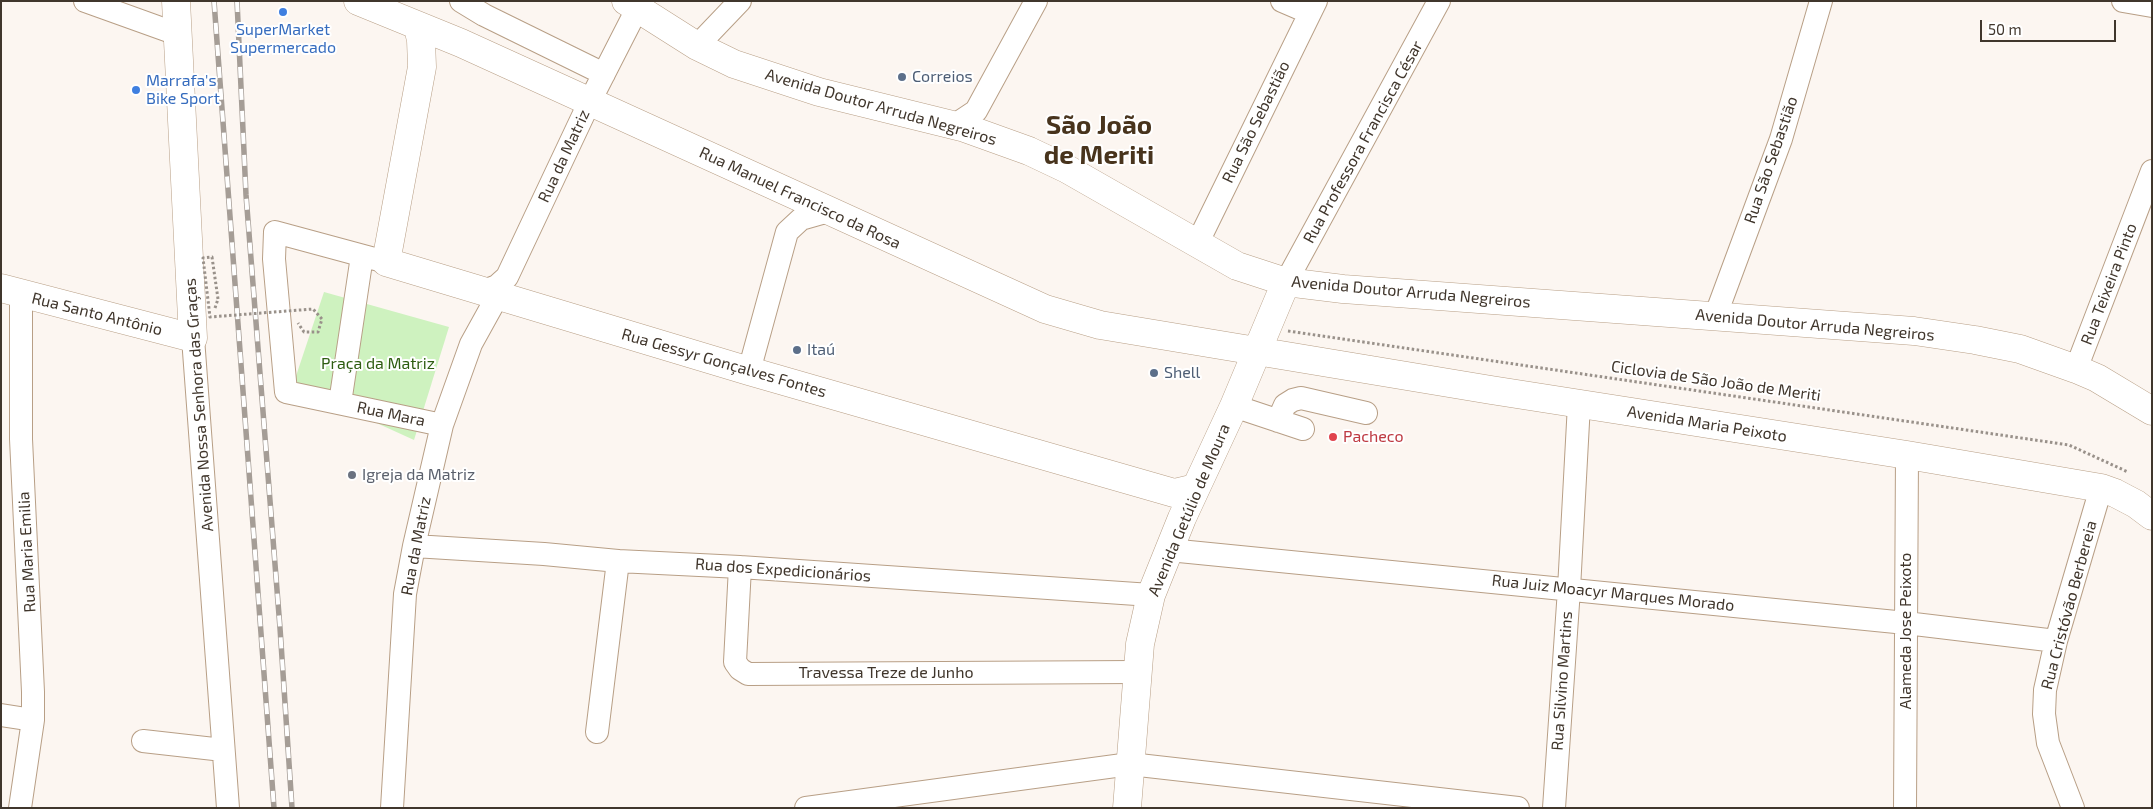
<!DOCTYPE html>
<html>
<head>
<meta charset="utf-8">
<style>
  body { margin:0 }
  #map { position:relative; width:2153px; height:809px; overflow:hidden; background:#fcf6f1; font-family:"Exo 2",sans-serif }
  canvas { display:block }
  .frame { position:absolute; inset:0; border:2px solid #40362c; pointer-events:none }
  .scale { position:absolute; left:1980px; top:20px; width:136px; height:22px; box-sizing:border-box; border:2px solid #40362c; border-top:0; padding-left:6px; font-size:15px; line-height:18px; white-space:nowrap; color:#40362c; -webkit-text-stroke:4px #fff; paint-order:stroke }
</style>
</head>
<body>
<div id="map">
<canvas width="2153" height="809"></canvas>
<div class="frame"></div>
<div class="scale">50 m</div>
</div>
<script>
const c = document.querySelector('canvas').getContext('2d');
c.lineJoin = 'round';
function fillPath(path, color) {
  c.fillStyle = color;
  c.fill(path, 'evenodd');
}
function poly(rows) {
  const path = new Path2D();
  for (const r of rows) {
    path.moveTo(r[0], r[1]);
    for (let i = 2; i < r.length; i += 2) path.lineTo(r[i], r[i + 1]);
  }
  return path;
}
function strokePath(path, color, width, dash) {
  c.strokeStyle = color;
  c.lineWidth = width;
  c.lineCap = dash ? 'butt' : 'round';
  c.setLineDash(dash || []);
  c.stroke(path);
}
function write(font, color, halo, rows, align = 'center') {
  c.font = font + ' "Exo 2",sans-serif';
  c.lineWidth = 4;
  c.setLineDash([]);
  c.textBaseline = 'middle';
  c.strokeStyle = halo;
  c.fillStyle = color;
  for (const [text, x, y, turn = 0] of rows) {
    c.save();
    c.translate(x, y);
    c.rotate((+turn || 0) * Math.PI / 180);
    c.textAlign = isNaN(turn) ? turn : align;
    if (halo) c.strokeText(text, 0, 0);
    c.fillText(text, 0, 0);
    c.restore();
  }
}
const green = poly([
  [324,292,449,327,414,440,293,385]
]);
const path = poly([
  [215,308,218,299],
  [1288,331,2069,445,2128,472]
]);
const minor = poly([
  [85,1,177,34],
  [461,1,484,15,604,74],
  [1282,1,1310,13],
  [2123,1,2152,6],
  [697,46,740,1],
  [955,125,976,111,1036,1],
  [1197,244,1316,1],
  [386,262,275,232,274,259,286,392,442,425],
  [1286,282,1439,1],
  [482,292,497,286,507,277,590,101,637,9],
  [1715,317,1781,139,1821,1],
  [193,338,228,808],
  [2076,369,2152,171],
  [749,371,787,232,801,219,829,211],
  [340,403,362,256],
  [1234,406,1303,429],
  [1278,421,1285,405,1293,400,1301,398,1366,413],
  [414,546,544,554,618,561,740,567,1151,595],
  [1169,550,1906,623,2056,641],
  [740,567,735,662,740,669,748,674,1136,672],
  [1,715,33,720],
  [597,732,618,561],
  [143,741,223,750],
  [20,808,33,720,33,692,21,439,21,294],
  [392,808,405,594,414,546,442,425,471,344,497,297],
  [806,808,1130,764,1518,808],
  [1554,808,1569,589,1579,404],
  [1905,808,1907,455],
  [2073,808,2048,743,2044,714,2045,690,2056,641,2101,488]
]);
const major = poly([
  [358,1,461,43,1045,309,1100,325,1491,390,1907,455,2101,488,2115,493,2136,504,2152,516],
  [626,1,697,46,734,64,819,92,965,128,1029,151,1067,169,1237,266,1286,282,1343,289,1914,331,1975,340,2020,349,2076,369,2097,378,2152,411],
  [418,27,421,40,422,67,386,262,749,371,1174,493,1195,488],
  [1,288,193,338,176,1],
  [1127,808,1140,644,1151,595,1182,518,1234,406,1286,282]
]);
const rail = poly([
  [214,1,274,808],
  [237,1,246,195,280,628,292,808]
]);
const pathBridge = poly([
  [218,299,212,257,203,258,210,317,313,309,322,319,318,332,304,332,298,323]
]);
const markers = [
  [283,12,5,"#3f7fe0"],
  [902,77,5,"#5c6f8a"],
  [136,90,5,"#3f7fe0"],
  [797,350,5,"#5c6f8a"],
  [1154,373,5,"#5c6f8a"],
  [1333,437,5,"#e0444e"],
  [352,475,5,"#6b7280"]
];
const shopNames = [
  ["SuperMarket",283,30],
  ["Supermercado",283,48],
  ["Marrafa's",146,81,"left"],
  ["Bike Sport",146,99,"left"]
];
const serviceNames = [
  ["Correios",912,77],
  ["Itaú",807,350],
  ["Shell",1164,373]
];
const streetNames = [
  ["Avenida Doutor Arruda Negreiros",881,107,16],
  ["Rua São Sebastião",1256,122,-64],
  ["Rua Professora Francisca César",1363,142,-61],
  ["Rua da Matriz",564,156,-65],
  ["Rua São Sebastião",1771,160,-71],
  ["Rua Manuel Francisco da Rosa",800,198,25],
  ["Rua Teixeira Pinto",2109,284,-69],
  ["Avenida Doutor Arruda Negreiros",1411,292,5],
  ["Rua Santo Antônio",97,314,14],
  ["Avenida Doutor Arruda Negreiros",1815,325,5],
  ["Rua Gessyr Gonçalves Fontes",724,363,16],
  ["Ciclovia de São João de Meriti",1716,381,8],
  ["Avenida Nossa Senhora das Graças",199,405,-94],
  ["Rua Mara",391,414,12],
  ["Avenida Maria Peixoto",1707,424,9],
  ["Avenida Getúlio de Moura",1189,510,-67],
  ["Rua da Matriz",416,546,-79],
  ["Rua Maria Emilia",27,552,-93],
  ["Rua dos Expedicionários",783,570,4],
  ["Rua Juiz Moacyr Marques Morado",1613,593,6],
  ["Rua Cristóvão Berbereia",2069,605,-75],
  ["Alameda Jose Peixoto",1906,631,-90],
  ["Travessa Treze de Junho",886,673],
  ["Rua Silvino Martins",1562,681,-86]
];
const parkNames = [
  ["Praça da Matriz",378,364]
];
const healthNames = [
  ["Pacheco",1343,437]
];
const worshipNames = [
  ["Igreja da Matriz",362,475]
];
const townNames = [
  ["São João",1099,125],
  ["de Meriti",1099,155]
];
fillPath(green, '#cef2bf');
strokePath(minor, '#b89f86', 24);
strokePath(major, '#b89f86', 29);
strokePath(path, '#99918a', 3, [2.5, 2.5]);
strokePath(minor, '#fff', 22);
strokePath(major, '#fff', 28);
strokePath(rail, '#a59d96', 5.5);
strokePath(rail, '#fff', 4, [11]);
strokePath(pathBridge, '#99918a', 3, [2.5, 2.5]);
for (const [x, y, r, color] of markers) {
  const dot = new Path2D();
  dot.arc(x, y, r, 0, 2 * Math.PI);
  c.fillStyle = color;
  c.fill(dot);
  strokePath(dot, '#fff', 2);
}
write('16px', '#366cbe', '#fff', shopNames);
write('16px', '#4e5e75', '#fff', serviceNames, 'left');
write('16px', '#40362c', '#fff', streetNames);
write('16px', '#2e5d11', '#fff', parkNames);
write('16px', '#be3a42', '#fff', healthNames, 'left');
write('16px', '#5b616d', '#fff', worshipNames, 'left');
write('bold 26px', '#48341d', '#fff', townNames);
</script>
</body>
</html>
